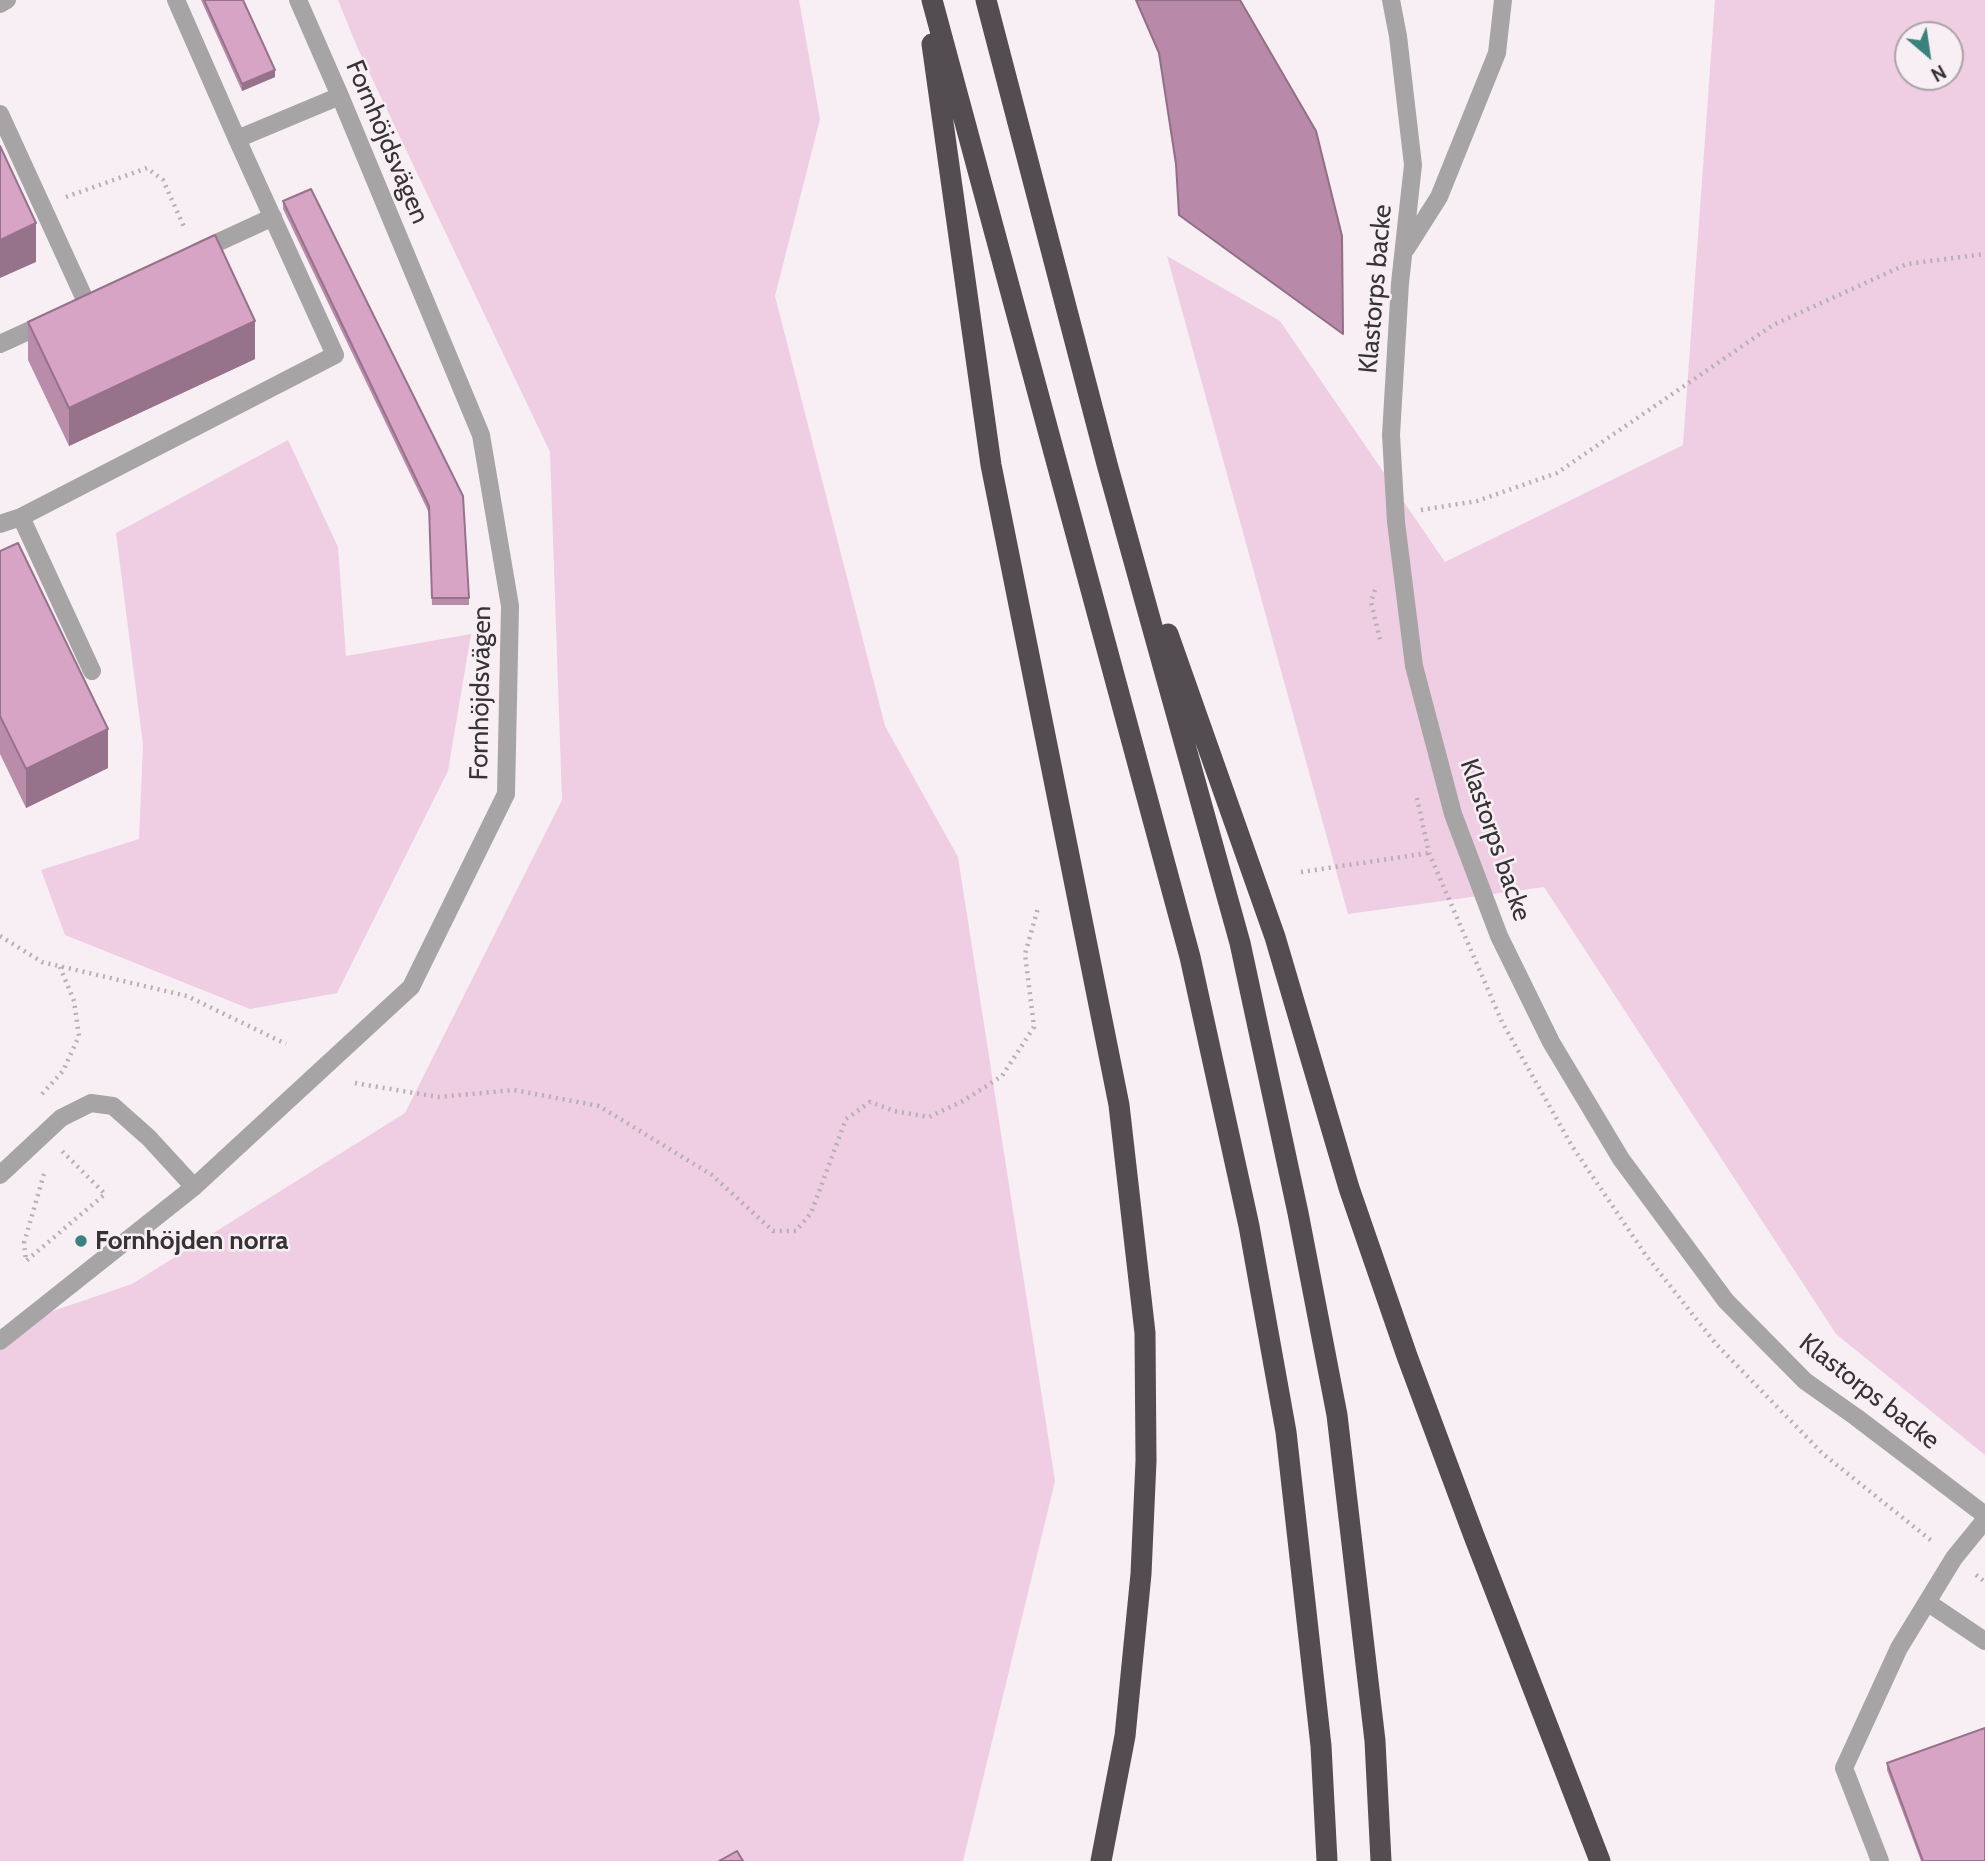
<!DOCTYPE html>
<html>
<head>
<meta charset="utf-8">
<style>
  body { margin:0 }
  #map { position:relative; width:1985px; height:1861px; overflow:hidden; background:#f7eff4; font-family:Cabin,sans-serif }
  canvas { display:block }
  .north { position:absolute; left:1894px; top:21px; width:70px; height:70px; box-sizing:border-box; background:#f7eff4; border:2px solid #aaa4a8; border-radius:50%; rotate:151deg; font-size:19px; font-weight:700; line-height:28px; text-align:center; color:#363335 }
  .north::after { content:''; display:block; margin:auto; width:24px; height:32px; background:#3a827d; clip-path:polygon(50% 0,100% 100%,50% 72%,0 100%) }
</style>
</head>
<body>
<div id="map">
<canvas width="1985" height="1861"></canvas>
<div class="north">N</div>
</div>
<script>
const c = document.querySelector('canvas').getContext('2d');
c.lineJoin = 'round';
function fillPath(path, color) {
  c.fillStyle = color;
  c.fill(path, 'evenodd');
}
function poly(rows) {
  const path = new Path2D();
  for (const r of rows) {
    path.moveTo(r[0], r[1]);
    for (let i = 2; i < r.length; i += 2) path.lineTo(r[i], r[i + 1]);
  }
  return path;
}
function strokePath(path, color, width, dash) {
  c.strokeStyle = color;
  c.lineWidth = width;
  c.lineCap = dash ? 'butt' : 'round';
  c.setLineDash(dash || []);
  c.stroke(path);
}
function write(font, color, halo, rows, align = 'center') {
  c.font = font + ' Cabin,sans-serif';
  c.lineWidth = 5;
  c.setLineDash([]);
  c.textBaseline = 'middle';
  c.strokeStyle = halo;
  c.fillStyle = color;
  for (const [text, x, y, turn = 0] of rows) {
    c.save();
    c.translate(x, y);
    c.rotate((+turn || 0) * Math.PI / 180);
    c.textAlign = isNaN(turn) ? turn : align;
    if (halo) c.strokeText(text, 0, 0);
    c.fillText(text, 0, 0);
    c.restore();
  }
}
const green = poly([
  [338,0,799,0,820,119,775,296,885,726,958,857,1055,1481,963,1861,0,1861,0,1329,132,1284,405,1113,562,800,550,452,358,49],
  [1715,0,1985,0,1985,1455,1836,1334,1544,887,1348,914,1167,256,1280,321,1445,562,1683,445],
  [1908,35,1950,35,1950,77,1908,77],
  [288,440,338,547,346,656,471,634,448,771,337,993,250,1009,65,935,41,870,139,839,143,745,116,533]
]);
const water = poly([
  [1136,0,1240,0,1316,131,1342,236,1343,334,1179,215,1176,164,1159,53,1136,0]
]);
const path = poly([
  [66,197,147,168,163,180,185,229],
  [1421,510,1477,501,1557,473,1773,325,1907,264,1985,254],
  [1375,590,1371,602,1380,640],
  [1417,798,1429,853,1502,1022,1572,1146,1645,1254,1716,1344,1823,1454,1933,1542],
  [1301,872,1429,853],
  [0,936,42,962,187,996,286,1044],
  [355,1083,438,1097,514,1090,599,1106,712,1175,773,1231,796,1231,811,1213,846,1119,870,1102,894,1111,929,1117,963,1101,1002,1076,1034,1027,1025,954,1038,908],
  [42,1094,63,1071,79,1036,74,1001,60,967],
  [44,1174,24,1243,26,1261,105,1194,62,1151],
  [1976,1575,1985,1582]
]);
const minor = poly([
  [176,0,237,139],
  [1391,0,1398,36,1413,165,1400,283,1391,435,1396,522,1414,666,1453,814,1499,936,1551,1042,1621,1159,1726,1301,1805,1381,1856,1417,1985,1515],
  [0,4,7,0],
  [0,114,87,304],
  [1406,249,1439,197,1497,53,1503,0],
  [197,252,273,217],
  [0,344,48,322],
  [21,517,92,671],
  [0,524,21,517,335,355,237,139,340,96],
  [0,1175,61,1118,91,1103,113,1106,149,1138,194,1187],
  [0,1341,194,1187,411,987,506,794,510,606,481,435,340,96,298,0],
  [1927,1602,1985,1641],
  [1880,1861,1844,1768,1899,1648,1954,1558,1985,1520]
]);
const highway = poly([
  [932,0,1190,957,1249,1226,1286,1432,1321,1746,1327,1861],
  [986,0,1107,464,1240,943,1298,1213,1337,1415,1375,1741,1381,1861],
  [932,44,991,465,1119,1105,1145,1333,1146,1461,1141,1574,1125,1736,1101,1861],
  [1168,634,1275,937,1349,1188,1407,1356,1474,1536,1600,1861]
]);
const wall = poly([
  [201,0,243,0,275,77,242,91],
  [311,189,469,598,469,605,432,605,429,513,283,209,283,201],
  [28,322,255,359,69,446,28,360],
  [0,551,108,768,26,808,0,754],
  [1887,1763,1985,1861,1921,1861,1887,1770]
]);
const shadedWall = poly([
  [275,70,275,77,242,91,242,84],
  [36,223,36,262,0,278,0,240],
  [255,321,255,359,69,446,69,408],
  [108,729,108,768,26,808,26,769]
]);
const building = poly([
  [204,0,243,0,275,70,242,84,204,0],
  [0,146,36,223,0,240,0,146],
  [311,189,463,496,469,598,432,598,429,506,283,201,311,189],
  [215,235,255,321,69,408,28,322,215,235],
  [18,543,108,729,26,769,0,716,0,551,18,543],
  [1985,1728,1985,1861,1923,1861,1887,1763,1985,1728],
  [737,1851,743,1861,719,1861,737,1851]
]);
const markers = [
  [81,1241,7,"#3a827d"]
];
const streetNames = [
  ["Fornhöjdsvägen",387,142,67],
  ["Klastorps backe",1376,289,-85],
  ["Fornhöjdsvägen",481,693,-89],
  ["Klastorps backe",1495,840,71],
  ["Klastorps backe",1869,1392,38]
];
const poiNames = [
  ["Fornhöjden norra",95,1241]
];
fillPath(green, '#efcde3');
fillPath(water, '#b989a9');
strokePath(water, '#926f86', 2);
strokePath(path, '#b6afb3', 4.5, [2, 5]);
strokePath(minor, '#a7a4a5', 18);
strokePath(highway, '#534d51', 21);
fillPath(wall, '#b98da9');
fillPath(shadedWall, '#96738a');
fillPath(building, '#d7a4c5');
strokePath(building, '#96738a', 2);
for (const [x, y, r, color] of markers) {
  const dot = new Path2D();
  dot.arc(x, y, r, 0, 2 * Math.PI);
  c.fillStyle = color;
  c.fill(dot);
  strokePath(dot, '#f7eff4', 2.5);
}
write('26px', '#363335', '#f7eff4', streetNames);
write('bold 26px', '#363335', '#f7eff4', poiNames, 'left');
</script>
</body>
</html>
